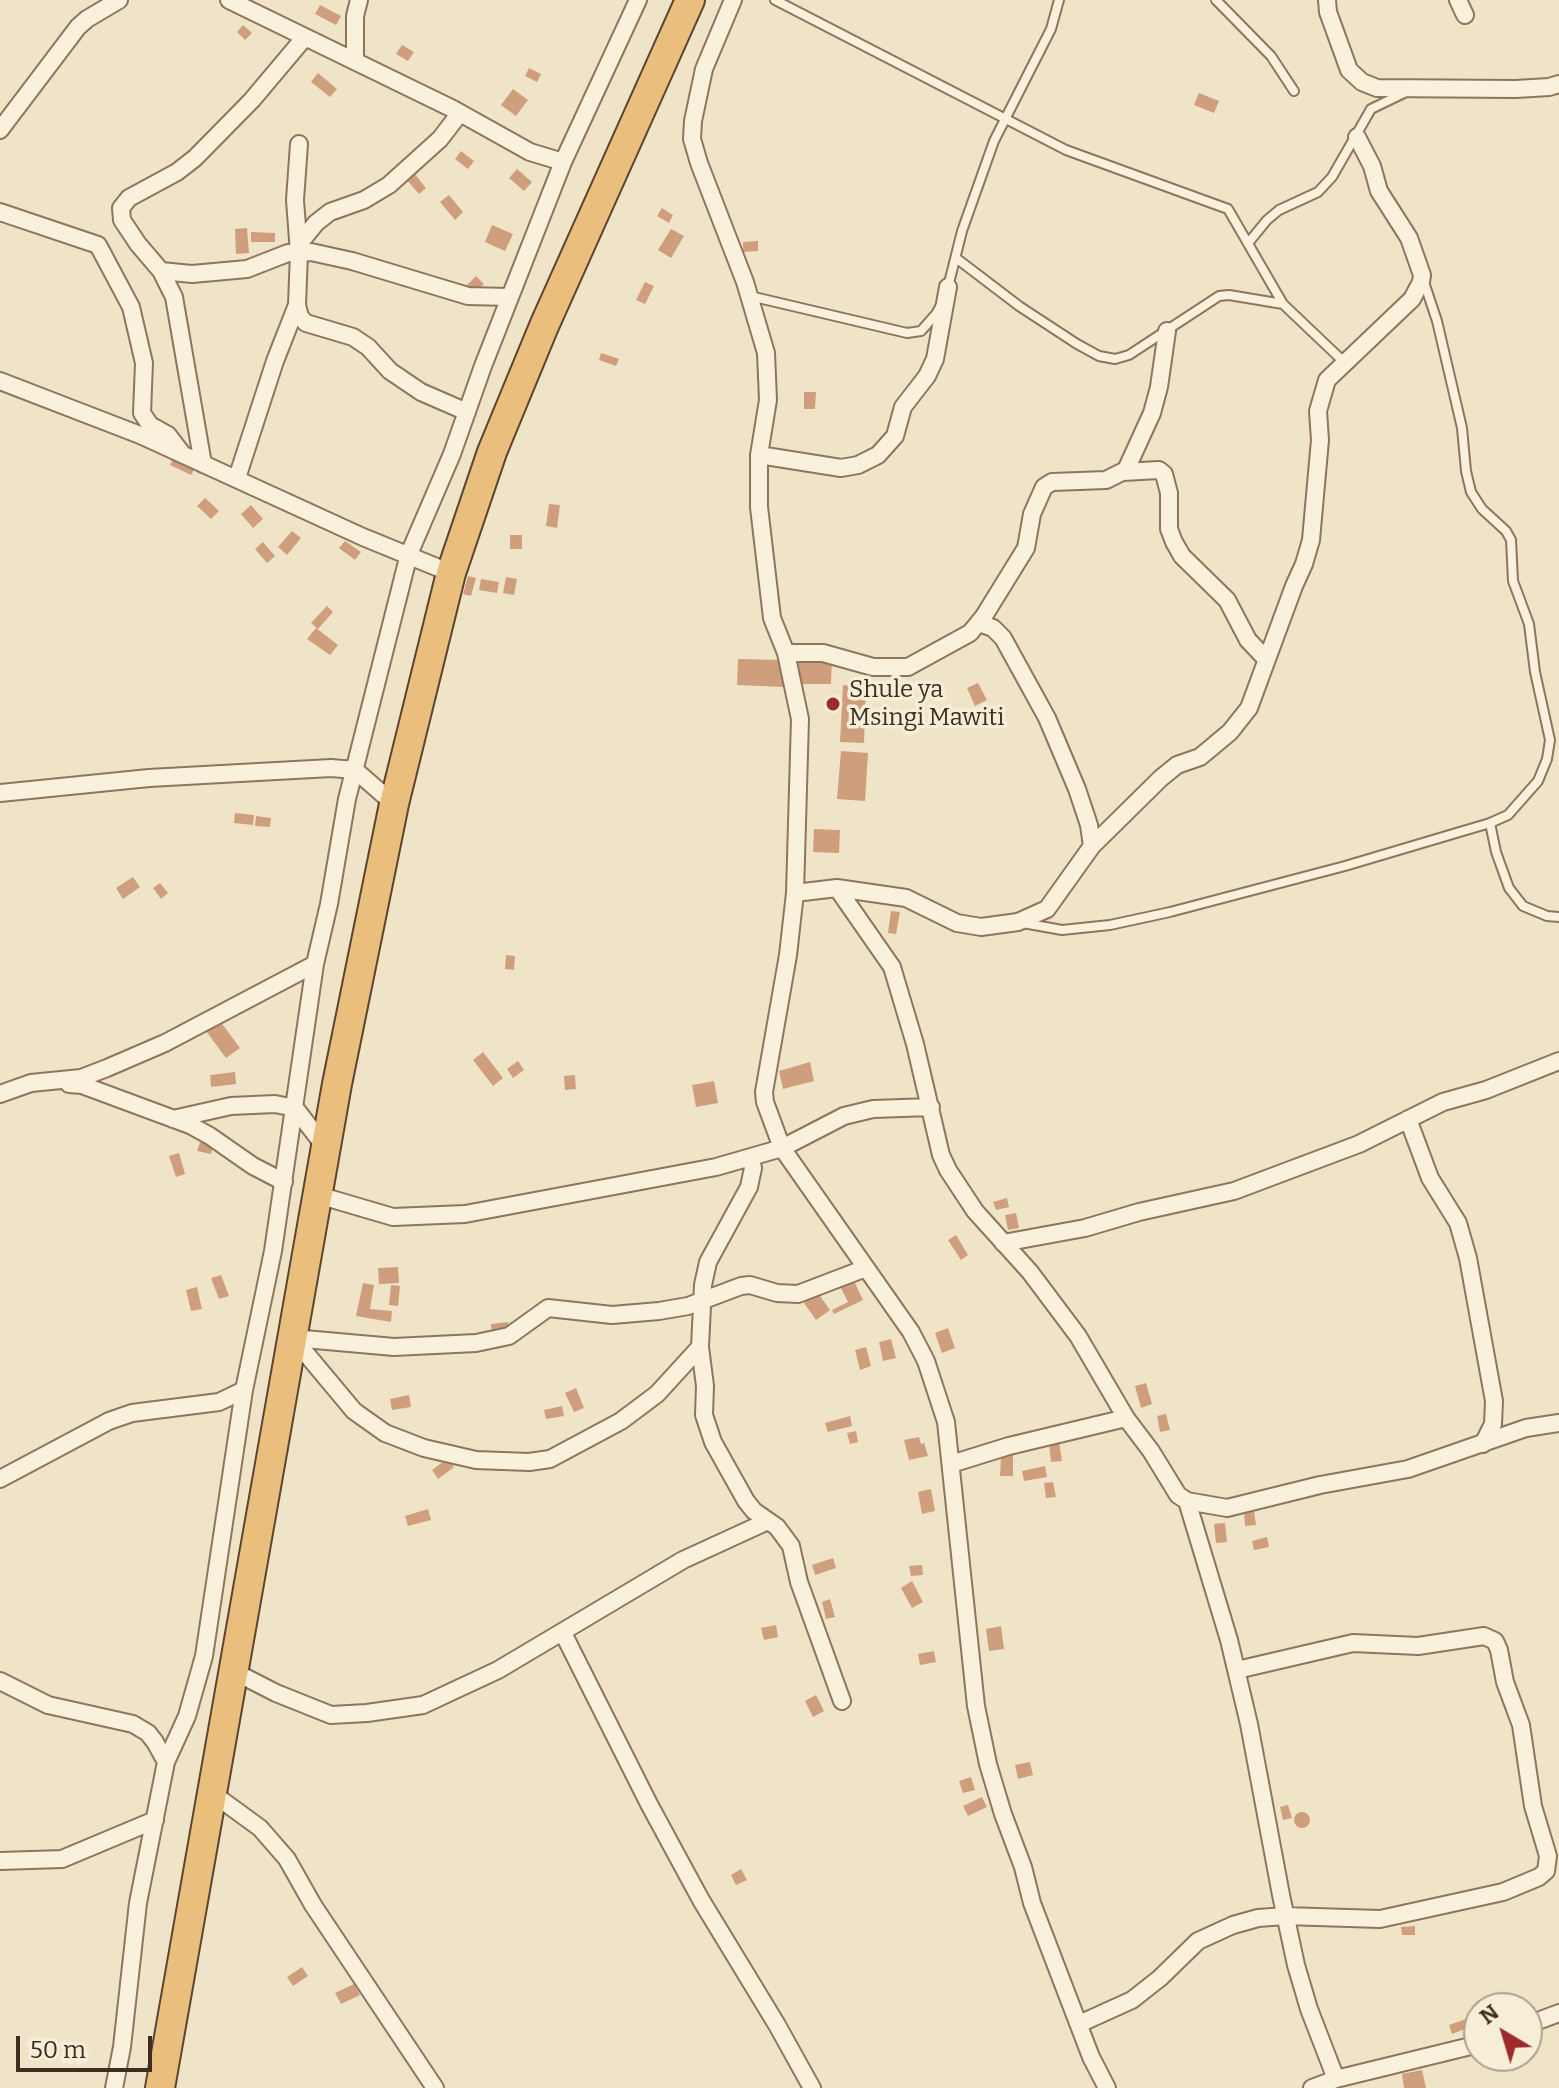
<!DOCTYPE html>
<html>
<head>
<meta charset="utf-8">
<style>
  body { margin:0 }
  #map { position:relative; width:1559px; height:2088px; overflow:hidden; background:#f0e4c8; font-family:Bitter,serif }
  canvas { display:block }
  .north { position:absolute; left:1463px; top:1992px; width:80px; height:80px; box-sizing:border-box; background:#f7eed8; border:2px solid #ada18e; border-radius:50%; rotate:322deg; font-size:22px; font-weight:700; line-height:32px; text-align:center; color:#3d2e20 }
  .north::after { content:''; display:block; margin:auto; width:28px; height:36px; background:#9e2a2b; clip-path:polygon(50% 0,100% 100%,50% 72%,0 100%) }
  .scale { position:absolute; left:16px; top:2036px; width:136px; height:36px; box-sizing:border-box; border:4px solid #3d2e20; border-top:0; padding-left:10px; font-size:24px; line-height:28px; white-space:nowrap; color:#3d2e20; -webkit-text-stroke:6px #f7eed8; paint-order:stroke }
</style>
</head>
<body>
<div id="map">
<canvas width="1559" height="2088"></canvas>
<div class="north">N</div>
<div class="scale">50 m</div>
</div>
<script>
const c = document.querySelector('canvas').getContext('2d');
c.lineJoin = 'round';
function fillPath(path, color) {
  c.fillStyle = color;
  c.fill(path, 'evenodd');
}
function poly(rows) {
  const path = new Path2D();
  for (const r of rows) {
    if (r.length === 3) {
      path.moveTo(r[0] + r[2], r[1]);
      path.arc(r[0], r[1], r[2], 0, 2 * Math.PI);
      continue;
    }
    path.moveTo(r[0], r[1]);
    for (let i = 2; i < r.length; i += 2) path.lineTo(r[i], r[i + 1]);
  }
  return path;
}
function strokePath(path, color, width, dash) {
  c.strokeStyle = color;
  c.lineWidth = width;
  c.lineCap = dash ? 'butt' : 'round';
  c.setLineDash(dash || []);
  c.stroke(path);
}
function write(font, color, halo, rows, align = 'center') {
  c.font = font + ' Bitter,serif';
  c.lineWidth = 7;
  c.setLineDash([]);
  c.textBaseline = 'middle';
  c.strokeStyle = halo;
  c.fillStyle = color;
  for (const [text, x, y, turn = 0] of rows) {
    c.save();
    c.translate(x, y);
    c.rotate((+turn || 0) * Math.PI / 180);
    c.textAlign = isNaN(turn) ? turn : align;
    if (halo) c.strokeText(text, 0, 0);
    c.fillText(text, 0, 0);
    c.restore();
  }
}
const building = poly([
  [320,5,341,16,336,25,315,14],
  [243,25,252,33,245,40,237,32],
  [402,45,414,52,408,61,396,54],
  [529,68,541,74,537,82,525,76],
  [318,73,337,89,330,97,311,82],
  [513,89,528,100,516,116,501,105],
  [1199,93,1219,101,1214,113,1194,105],
  [461,151,474,161,468,169,455,159],
  [517,169,532,182,524,191,509,178],
  [414,173,426,188,419,194,406,179],
  [449,195,463,212,455,220,440,202],
  [662,208,673,215,669,223,657,216],
  [492,225,513,234,505,251,485,242],
  [247,228,249,253,236,254,235,229],
  [671,229,684,236,671,258,658,250],
  [251,232,275,233,275,242,251,242],
  [758,241,758,251,743,252,743,242],
  [476,276,484,284,474,293,466,286],
  [645,282,654,286,645,304,636,300],
  [601,353,619,359,616,366,599,360],
  [804,392,816,392,815,409,804,409],
  [174,457,195,468,191,475,170,465],
  [205,498,219,511,211,519,197,506],
  [549,504,560,505,557,528,546,526],
  [251,505,263,519,253,528,241,514],
  [292,531,301,538,287,555,278,547],
  [510,535,522,535,522,549,510,549],
  [345,541,361,552,355,560,339,548],
  [263,542,275,556,267,563,255,549],
  [468,576,476,578,471,596,463,594],
  [506,577,517,579,514,595,503,593],
  [481,579,499,582,497,593,479,590],
  [327,606,333,612,318,629,311,623],
  [316,628,338,645,330,655,307,639],
  [738,659,783,660,783,687,737,685],
  [793,659,832,659,831,684,793,684],
  [978,683,987,700,975,706,967,688],
  [843,685,866,686,864,743,840,742],
  [943,709,954,723,946,729,935,715],
  [841,751,868,753,865,801,837,799],
  [235,813,254,815,253,825,234,823],
  [256,816,271,818,270,827,255,826],
  [814,829,840,830,839,853,813,852],
  [133,877,140,887,123,899,116,888],
  [160,883,168,893,161,899,153,888],
  [891,911,900,912,896,934,888,933],
  [506,955,515,956,514,970,505,969],
  [217,1017,240,1048,226,1058,203,1027],
  [483,1052,503,1078,493,1086,473,1060],
  [518,1061,524,1070,513,1078,507,1069],
  [810,1062,814,1081,783,1089,779,1071],
  [235,1072,236,1084,211,1087,210,1075],
  [575,1075,576,1089,565,1090,564,1076],
  [714,1081,718,1103,696,1107,692,1085],
  [200,1142,213,1146,211,1154,197,1151],
  [179,1153,185,1174,176,1177,169,1156],
  [1007,1198,1009,1207,996,1210,993,1202],
  [1016,1213,1019,1228,1008,1230,1005,1215],
  [956,1235,968,1255,961,1260,948,1240],
  [398,1267,399,1283,379,1284,378,1268],
  [221,1275,229,1296,219,1299,211,1278],
  [851,1275,863,1300,834,1314,832,1310,848,1302,838,1282],
  [363,1283,374,1285,370,1309,392,1311,391,1322,356,1316],
  [391,1285,400,1286,398,1306,389,1305],
  [197,1287,202,1309,191,1311,186,1290],
  [818,1293,830,1310,816,1320,804,1303],
  [508,1322,510,1332,492,1334,491,1324],
  [948,1328,955,1348,942,1353,935,1333],
  [891,1339,896,1358,883,1361,879,1342],
  [866,1347,871,1366,860,1370,855,1350],
  [1146,1383,1152,1404,1141,1408,1135,1386],
  [576,1388,584,1408,574,1412,565,1393],
  [409,1395,411,1407,392,1410,390,1399],
  [562,1406,564,1416,546,1419,544,1410],
  [1166,1414,1170,1430,1160,1432,1157,1416],
  [850,1416,852,1426,828,1432,825,1423],
  [856,1431,858,1442,850,1444,847,1433],
  [919,1437,921,1444,924,1443,928,1456,909,1460,904,1440],
  [1059,1442,1062,1461,1051,1462,1049,1443],
  [1001,1454,1013,1455,1013,1476,1000,1476],
  [448,1458,454,1467,438,1479,432,1470],
  [1045,1466,1047,1477,1024,1481,1022,1471],
  [1053,1482,1056,1497,1046,1498,1044,1483],
  [931,1489,935,1511,922,1514,918,1492],
  [428,1509,431,1520,408,1526,405,1516],
  [1254,1511,1256,1525,1245,1526,1244,1512],
  [1225,1523,1227,1542,1216,1543,1214,1524],
  [1267,1537,1269,1547,1254,1550,1252,1541],
  [833,1558,836,1568,815,1575,812,1565],
  [922,1565,923,1575,911,1576,909,1566],
  [912,1581,923,1602,912,1608,901,1588],
  [830,1599,835,1617,826,1619,822,1602],
  [776,1625,778,1637,764,1640,761,1628],
  [1001,1626,1004,1649,989,1651,986,1629],
  [934,1651,936,1662,920,1665,918,1654],
  [816,1695,824,1711,813,1717,805,1701],
  [1030,1762,1033,1775,1018,1779,1015,1765],
  [971,1777,975,1790,963,1793,959,1781],
  [982,1797,987,1807,968,1816,963,1806],
  [1288,1805,1292,1818,1283,1820,1280,1807],
  [1302,1820,8],
  [741,1869,747,1880,736,1885,731,1875],
  [1415,1926,1415,1935,1402,1935,1401,1927],
  [302,1967,308,1976,293,1986,287,1977],
  [354,1984,360,1995,341,2004,335,1993],
  [1472,2017,1475,2025,1452,2034,1449,2025],
  [1422,2070,1426,2088,1404,2088,1402,2074]
]);
const service = poly([
  [775,0,1066,150,1228,209,1283,304,1344,362],
  [1216,0,1271,56,1294,91],
  [1249,242,1267,220,1279,210,1318,192,1332,177,1371,109,1404,93],
  [956,258,1019,306,1077,344,1099,356,1115,359,1129,355,1219,296,1229,295,1283,304],
  [948,287,962,231,994,141,1051,29,1059,0],
  [750,296,907,333,921,331,936,314,940,307],
  [1490,823,1496,852,1509,888,1523,906,1547,916,1559,917],
  [1023,923,1062,930,1110,925,1170,912,1345,866,1490,823,1508,815,1538,781,1547,759,1550,740,1535,672,1529,624,1513,581,1511,540,1506,531,1482,509,1471,492,1466,471,1462,428,1437,321,1424,282]
]);
const minor = poly([
  [229,0,453,109,530,152,563,162],
  [733,0,704,69,693,121,692,139,699,163,745,282,766,353,768,400,759,455,759,507,772,618,786,653,800,719,795,893,788,955,764,1092,765,1102,782,1148,911,1332,926,1361,946,1422,976,1706,988,1764,1003,1814,1023,1867,1032,1903,1091,2057,1107,2088],
  [1327,0,1328,12,1349,70,1362,82,1377,88,1516,89,1549,87,1559,84],
  [1458,0,1465,15],
  [355,61,355,16,359,0],
  [0,130,78,27,87,19,119,0],
  [299,144,295,200,299,253,297,305,300,317,306,323,353,337,368,347,390,371,421,392,467,412],
  [0,212,98,245,131,307,144,363,142,413,150,425,168,435,181,452],
  [299,244,316,223,330,212,364,200,389,185,440,139,460,113],
  [161,271,192,274,247,269,288,253,311,252,352,261,468,296,510,297],
  [0,381,140,435,363,537,451,573],
  [759,455,841,468,858,465,878,455,895,436,903,407,927,376,935,359,948,287],
  [203,464,174,297,161,271,138,244,122,220,121,208,129,198,177,172,195,158,252,100,305,37],
  [1123,472,1159,470,1164,474,1169,493,1169,529,1174,542,1182,556,1227,600,1248,640,1266,659],
  [237,478,275,361,297,305],
  [979,623,993,628,1003,638,1047,718,1077,789,1089,825,1092,846],
  [786,653,823,653,873,667,908,667,970,633,984,616,1026,548,1032,514,1044,487,1052,482,1106,480,1126,470,1152,413,1159,387,1167,331],
  [0,793,149,778,331,768,355,770,394,804],
  [837,888,892,967,915,1044,941,1155,948,1170,975,1211,1030,1272,1078,1336,1126,1418],
  [795,893,837,888,906,898,957,923,981,927,1018,922,1047,909,1092,846,1161,778,1177,765,1200,757,1230,732,1249,708,1294,586,1304,564,1311,540,1320,440,1318,411,1327,380,1412,299,1421,282,1422,275,1409,238,1379,191,1372,166,1357,137],
  [69,1084,82,1085,190,1125,210,1136,253,1166,284,1182],
  [0,1094,31,1083,81,1078,107,1068,165,1043,315,964],
  [173,1119,231,1106,275,1104,295,1108,326,1148],
  [1408,1119,1430,1178,1458,1223,1468,1258,1494,1401,1493,1424,1483,1444],
  [751,1159,753,1168,749,1187,708,1262,703,1285,700,1347,705,1386,704,1415,713,1442,746,1501,754,1511,777,1527,791,1546,799,1582,842,1701],
  [318,1195,393,1217,465,1214,716,1167,782,1148,844,1116,873,1109,931,1107],
  [1003,1243,1085,1228,1139,1212,1234,1191,1359,1144,1443,1102,1486,1090,1559,1061],
  [293,1338,394,1347,476,1343,509,1336,548,1308,612,1315,659,1311,688,1306,741,1286,750,1285,777,1293,798,1294,866,1268],
  [293,1338,354,1411,385,1433,424,1448,476,1460,529,1462,550,1459,621,1421,657,1394,700,1347],
  [951,1464,1009,1446,1126,1418,1151,1451,1178,1495,1187,1501,1227,1508,1320,1485,1408,1469,1526,1428,1559,1423],
  [0,1479,109,1421,132,1413,219,1402,244,1390],
  [1187,1501,1229,1640,1249,1724,1281,1895,1296,1965,1309,2009,1336,2079],
  [563,1633,649,1804,701,1900,777,2025,812,2088],
  [233,1671,276,1693,331,1715,367,1713,423,1705,498,1670,683,1560,768,1521],
  [0,1681,48,1705,133,1724,148,1733,155,1742,166,1762,138,1903,122,2047,114,2088],
  [166,1762,187,1716,204,1656,244,1390,273,1251,315,964,329,904,347,799,409,554,452,454,483,366,563,162,638,0],
  [212,1793,260,1828,287,1859,313,1905,435,2088],
  [0,1861,62,1859,155,1820],
  [1079,2024,1132,2000,1160,1978,1198,1941,1233,1925,1258,1918,1285,1916,1380,1919,1503,1892,1539,1877,1546,1871,1548,1856,1533,1806,1521,1725,1505,1682,1499,1650,1495,1641,1484,1636,1418,1646,1353,1643,1237,1670],
  [1527,2025,1559,2013],
  [1312,2088,1336,2079,1479,2044]
]);
const trunk = poly([
  [160,2088,337,1084,394,804,451,573,492,452,544,326,690,0]
]);
const markers = [
  [833,704,8,"#9e2a2b"]
];
const poiNames = [
  ["Shule ya",849,690],
  ["Msingi Mawiti",849,718]
];
fillPath(building, '#cf9f7d');
strokePath(service, '#8d765c', 12);
strokePath(minor, '#8d765c', 20);
strokePath(trunk, '#5b4430', 32);
strokePath(service, '#faf1dc', 8);
strokePath(minor, '#faf1dc', 16);
strokePath(trunk, '#eabe7c', 28);
for (const [x, y, r, color] of markers) {
  const dot = new Path2D();
  dot.arc(x, y, r, 0, 2 * Math.PI);
  c.fillStyle = color;
  c.fill(dot);
  strokePath(dot, '#f7eed8', 3);
}
write('24px', '#3d2e20', '#f7eed8', poiNames, 'left');
</script>
</body>
</html>
